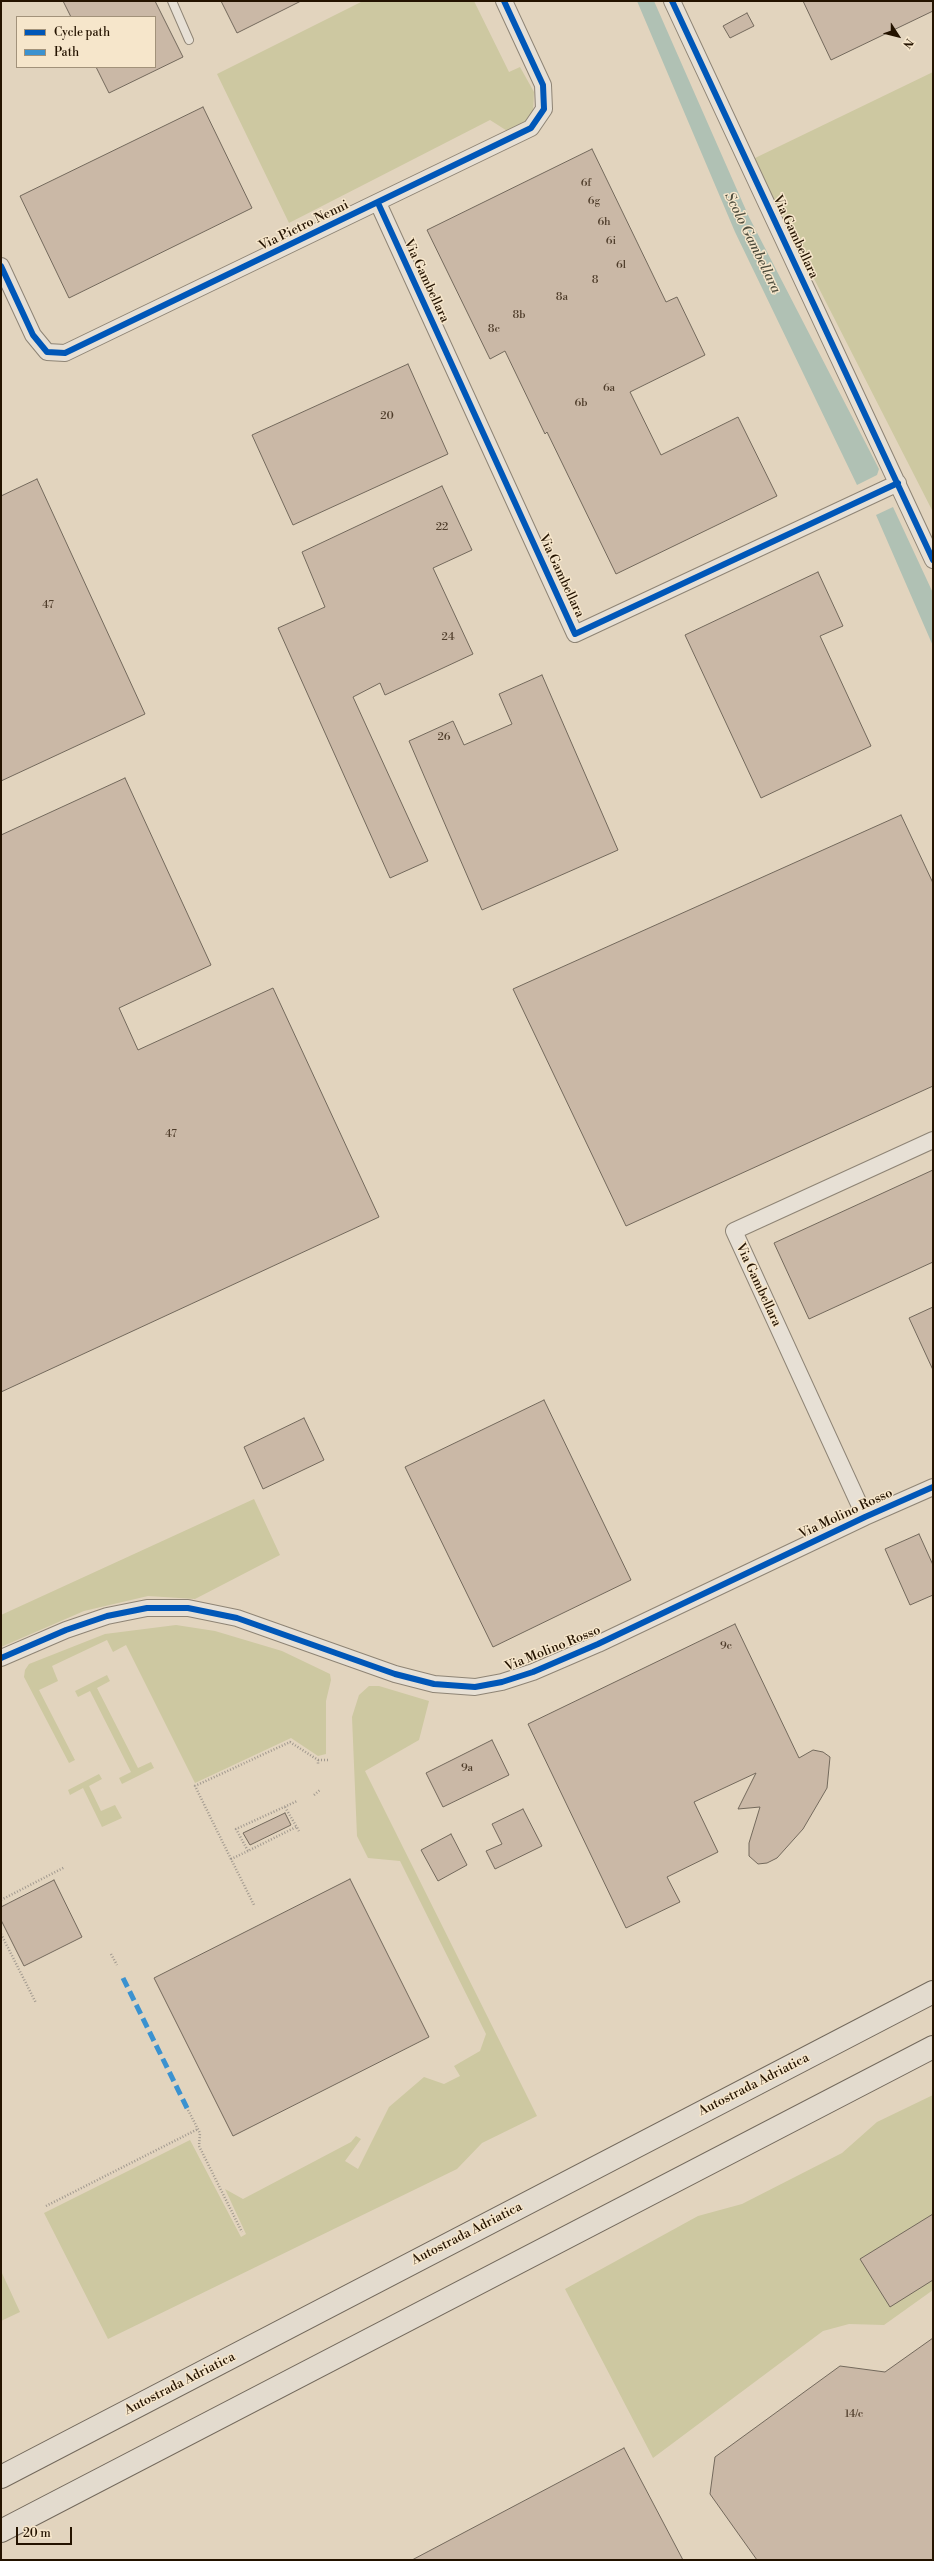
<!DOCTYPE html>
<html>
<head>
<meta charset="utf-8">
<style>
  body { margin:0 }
  #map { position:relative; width:934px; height:2561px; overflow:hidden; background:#e2d4be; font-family:"Libre Bodoni",serif }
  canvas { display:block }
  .frame { position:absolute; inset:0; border:2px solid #241300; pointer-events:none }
  .legend { position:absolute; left:16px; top:16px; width:140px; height:52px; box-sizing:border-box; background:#f6e6cb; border:1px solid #a2927a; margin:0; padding:5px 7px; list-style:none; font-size:12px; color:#241300 }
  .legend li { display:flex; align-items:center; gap:8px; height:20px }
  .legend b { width:20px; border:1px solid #a2927a }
  .north { position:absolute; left:878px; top:16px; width:40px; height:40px; -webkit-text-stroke:3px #f6e6cb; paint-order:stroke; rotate:126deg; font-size:11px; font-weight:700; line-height:16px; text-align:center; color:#241300 }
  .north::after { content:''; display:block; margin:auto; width:14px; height:18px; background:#241300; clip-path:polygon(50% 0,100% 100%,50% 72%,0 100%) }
  .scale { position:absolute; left:16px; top:2527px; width:56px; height:18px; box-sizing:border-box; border:2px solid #241300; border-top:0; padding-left:5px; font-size:12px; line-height:14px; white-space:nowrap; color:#241300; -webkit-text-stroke:3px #f6e6cb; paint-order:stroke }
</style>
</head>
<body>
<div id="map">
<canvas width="934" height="2561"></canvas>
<div class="frame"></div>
<ul class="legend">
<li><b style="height:5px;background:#0057b8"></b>Cycle path</li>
<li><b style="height:5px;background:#3b92d0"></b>Path</li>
</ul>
<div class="north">N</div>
<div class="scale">20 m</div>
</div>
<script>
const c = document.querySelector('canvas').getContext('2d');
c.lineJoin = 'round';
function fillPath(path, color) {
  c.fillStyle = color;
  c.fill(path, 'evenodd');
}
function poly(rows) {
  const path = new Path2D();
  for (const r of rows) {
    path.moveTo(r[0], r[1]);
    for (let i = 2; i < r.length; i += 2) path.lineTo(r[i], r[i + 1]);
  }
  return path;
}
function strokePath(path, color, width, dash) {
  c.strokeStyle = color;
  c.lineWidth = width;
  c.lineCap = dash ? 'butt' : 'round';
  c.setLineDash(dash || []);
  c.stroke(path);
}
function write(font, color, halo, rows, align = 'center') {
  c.font = font + ' "Libre Bodoni",serif';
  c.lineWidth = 3;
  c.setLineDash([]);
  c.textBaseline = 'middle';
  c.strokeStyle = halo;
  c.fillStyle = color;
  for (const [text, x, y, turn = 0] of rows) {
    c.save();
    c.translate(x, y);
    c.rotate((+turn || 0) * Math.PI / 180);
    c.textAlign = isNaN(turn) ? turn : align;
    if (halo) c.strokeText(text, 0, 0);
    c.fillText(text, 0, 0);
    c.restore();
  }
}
const green = poly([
  [363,1,474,1,509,72,520,67,534,92,533,115,512,134,490,120,289,223,217,74],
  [933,72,933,512,753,159],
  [254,1499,280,1555,195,1599,148,1596,84,1611,1,1647,1,1615],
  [176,1625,215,1631,282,1651,330,1674,331,1680,326,1701,326,1754,318,1756,291,1738,195,1783,126,1645,113,1652,107,1640,52,1666,58,1681,39,1690,75,1760,69,1763,24,1677,25,1670,29,1664,105,1634],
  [107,1675,110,1681,97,1688,138,1768,151,1762,154,1768,122,1784,119,1778,131,1772,90,1691,78,1697,75,1691],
  [369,1686,379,1686,429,1701,419,1740,365,1771,537,2116,482,2143,457,2169,108,2339,44,2213,190,2140,241,2237,246,2234,225,2189,243,2199,351,2142,356,2136,361,2139,345,2161,358,2169,389,2107,424,2077,444,2084,460,2076,454,2066,480,2051,486,2034,400,1861,368,1858,357,1836,352,1717,359,1695],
  [99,1774,102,1779,89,1786,101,1811,115,1805,122,1818,102,1827,83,1788,70,1795,68,1790],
  [933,2095,933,2290,884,2325,849,2324,823,2331,653,2458,565,2289,698,2216,742,2204,842,2153,877,2122],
  [1,2271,20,2312,1,2321]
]);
const water = poly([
  [637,1,654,1,749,217,879,469,877,475,857,485,735,232],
  [893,507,933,593,933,646,876,515]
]);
const building = poly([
  [63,1,155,1,183,57,109,93,96,67,155,67,155,17,71,17,63,1],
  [221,1,301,1,237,33,221,1],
  [803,1,933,1,933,11,831,60,803,1],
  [747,13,754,26,730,38,723,26,747,13],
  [203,107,252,208,69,298,20,196,203,107],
  [592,149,666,302,677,297,705,355,630,392,661,455,738,417,777,496,616,574,547,432,545,434,505,351,490,359,427,230,592,149],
  [408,364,448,454,293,525,252,435,408,364],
  [37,479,145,714,1,781,1,496,37,479],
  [442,486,472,550,433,568,473,654,385,695,380,683,353,697,428,861,390,878,278,628,325,607,302,552,442,486],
  [818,572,843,626,820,636,871,746,761,798,685,635,818,572],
  [542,675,618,850,482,910,409,741,453,721,464,745,512,724,499,694,542,675],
  [125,778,211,965,119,1008,138,1050,273,988,379,1217,1,1392,1,835,125,778],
  [901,815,933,883,933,1086,626,1226,513,989,901,815],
  [933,1170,933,1262,809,1319,774,1243,933,1170],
  [933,1307,933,1370,909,1318,933,1307],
  [544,1400,631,1580,493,1647,405,1467,544,1400],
  [304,1418,324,1460,263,1489,244,1447,304,1418],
  [919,1534,933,1565,933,1595,910,1605,885,1549,919,1534],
  [735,1624,799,1758,813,1750,823,1752,830,1757,827,1788,803,1829,777,1858,767,1863,758,1864,749,1856,749,1843,760,1807,738,1809,756,1773,694,1802,718,1852,667,1877,680,1902,626,1928,528,1724,735,1624],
  [492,1740,509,1775,443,1807,426,1773,492,1740],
  [523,1809,542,1846,495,1869,486,1851,502,1844,492,1824,523,1809],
  [285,1813,291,1825,250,1845,243,1833,285,1813],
  [451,1834,467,1865,438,1881,421,1850,451,1834],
  [350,1879,429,2037,233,2136,154,1978,350,1879],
  [54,1880,82,1937,24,1966,1,1920,1,1907,54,1880],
  [933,2214,933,2280,890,2307,860,2259,933,2214],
  [933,2338,933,2560,757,2560,710,2494,715,2457,840,2366,885,2372,933,2338],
  [624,2448,683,2560,412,2560,624,2448]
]);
const path = poly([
  [318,1760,328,1760],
  [314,1795,320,1790],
  [285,1807,299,1831],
  [296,1827,248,1851,236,1829,297,1801],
  [248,1851,231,1859,254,1905],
  [231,1859,195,1786,290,1742,318,1760,318,1764],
  [1,1900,65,1867],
  [1,1934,36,2003],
  [111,1954,117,1965],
  [188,2110,200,2133,199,2146,242,2232],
  [46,2206,198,2129]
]);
const service = poly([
  [172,1,189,40]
]);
const minor = poly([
  [672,1,933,560],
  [378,203,575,634,898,483],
  [1,266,33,335,47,352,65,353,531,128,544,109,543,85,504,1],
  [865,1517,734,1231,933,1140],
  [1,1658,66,1630,107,1616,147,1608,188,1608,237,1618,395,1674,434,1684,475,1687,502,1682,533,1672,598,1644,865,1517,933,1487]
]);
const motorway = poly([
  [1,2477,933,1992],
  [1,2531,933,2047]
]);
const quiet = poly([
  [123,1978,188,2110]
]);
const cycleway = poly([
  [672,1,933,560],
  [378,203,575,634,898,483],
  [1,266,33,335,47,352,65,353,531,128,544,109,543,85,504,1],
  [1,1658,66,1630,107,1616,147,1608,188,1608,237,1618,395,1674,434,1684,475,1687,502,1682,533,1672,598,1644,865,1517,933,1487]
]);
const numberNames = [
  ["6f",586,183],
  ["6g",594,201],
  ["6h",604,222],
  ["6i",611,241],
  ["6l",621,265],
  ["8",595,280],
  ["8a",562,297],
  ["8b",519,315],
  ["8c",494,329],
  ["6a",609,388],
  ["6b",581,403],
  ["20",387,416],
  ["22",442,527],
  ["47",48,605],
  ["24",448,637],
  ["26",444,737],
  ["47",171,1134],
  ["9c",726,1646],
  ["9a",467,1768],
  ["14/c",854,2414]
];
const streetNames = [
  ["Via Pietro Nenni",304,226,-26],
  ["Via Gambellara",795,237,65],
  ["Via Gambellara",426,281,65],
  ["Via Gambellara",561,576,65],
  ["Via Gambellara",758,1285,65],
  ["Via Molino Rosso",846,1514,-25],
  ["Via Molino Rosso",553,1649,-22],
  ["Autostrada Adriatica",754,2085,-27],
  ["Autostrada Adriatica",467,2234,-27],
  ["Autostrada Adriatica",180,2384,-27]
];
const waterNames = [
  ["Scolo Gambellara",752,243,64]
];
fillPath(green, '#cdc8a1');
fillPath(water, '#b0c1b4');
fillPath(building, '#cab8a6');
strokePath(building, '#73695c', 1);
strokePath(service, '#8e8475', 10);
strokePath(minor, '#8e8475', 18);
strokePath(motorway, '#73695c', 24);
strokePath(path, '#a1998f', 2.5, [1, 2]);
strokePath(service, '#e7e0d5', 8);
strokePath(minor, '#e7e0d5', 16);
strokePath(motorway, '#e3dbce', 22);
strokePath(quiet, '#3b92d0', 5, [10, 5]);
strokePath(cycleway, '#0057b8', 6);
write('11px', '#4e3c2a', null, numberNames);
write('13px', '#241300', '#f6e6cb', streetNames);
write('italic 14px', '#4e4d3d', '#f6e6cb', waterNames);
</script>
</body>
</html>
